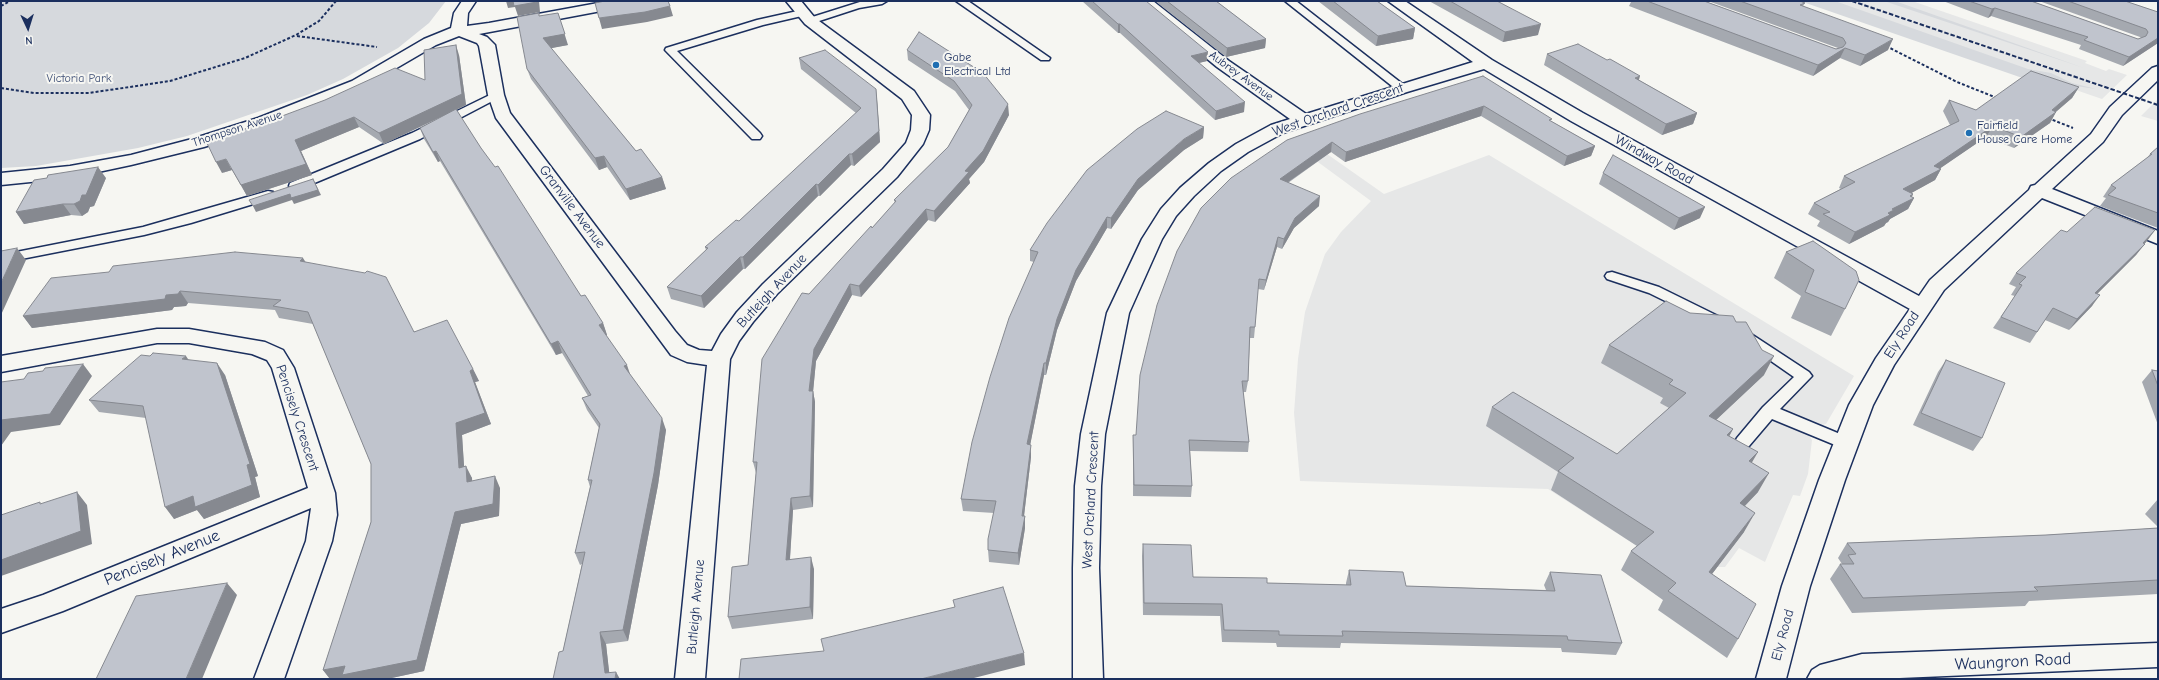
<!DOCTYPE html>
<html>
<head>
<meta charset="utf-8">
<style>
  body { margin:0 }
  #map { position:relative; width:2159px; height:680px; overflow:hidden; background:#f6f6f2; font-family:"Comic Neue",sans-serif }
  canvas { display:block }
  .frame { position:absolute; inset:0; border:2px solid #1b2f5e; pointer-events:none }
  .north { position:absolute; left:8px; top:8px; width:40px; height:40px; -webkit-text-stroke:3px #f6f6f2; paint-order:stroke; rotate:176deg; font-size:11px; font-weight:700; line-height:16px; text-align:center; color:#1b2f5e }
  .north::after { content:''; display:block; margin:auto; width:14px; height:18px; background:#1b2f5e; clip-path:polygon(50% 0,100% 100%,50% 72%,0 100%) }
</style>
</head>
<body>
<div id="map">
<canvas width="2159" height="680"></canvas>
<div class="frame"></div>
<div class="north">N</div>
</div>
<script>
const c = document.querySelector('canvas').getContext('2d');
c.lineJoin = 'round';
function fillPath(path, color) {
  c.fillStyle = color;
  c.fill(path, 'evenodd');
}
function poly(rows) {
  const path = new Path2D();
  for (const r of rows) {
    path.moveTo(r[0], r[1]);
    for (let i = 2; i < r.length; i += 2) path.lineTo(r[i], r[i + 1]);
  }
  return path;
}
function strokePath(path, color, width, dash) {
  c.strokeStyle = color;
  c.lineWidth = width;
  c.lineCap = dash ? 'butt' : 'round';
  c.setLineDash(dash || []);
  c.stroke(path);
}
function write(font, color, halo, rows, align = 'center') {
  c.font = font + ' "Comic Neue",sans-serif';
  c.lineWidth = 4;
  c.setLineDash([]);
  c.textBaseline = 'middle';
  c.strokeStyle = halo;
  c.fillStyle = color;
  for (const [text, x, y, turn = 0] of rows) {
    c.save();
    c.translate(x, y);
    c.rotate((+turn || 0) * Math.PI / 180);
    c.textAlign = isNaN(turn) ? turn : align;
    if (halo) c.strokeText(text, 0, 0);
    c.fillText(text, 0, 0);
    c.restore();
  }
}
const built = poly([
  [1817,1,1912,1,2087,61,2085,63,2106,71,2109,69,2127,75,2102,99],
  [2158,99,2158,121,2141,116],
  [1300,135,1384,194,1489,155,1854,376,1826,424,1800,430,1808,434,1812,440,1808,474,1800,496,1793,495,1765,562,1739,548,1725,567,1696,567,1643,550,1548,489,1300,481,1294,413,1298,359,1305,312,1325,254,1341,232,1371,201,1288,140]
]);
const green = poly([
  [1,1,446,1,429,23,398,48,343,79,307,95,187,136,138,148,36,166,1,168],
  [1800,1,1835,1,2028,69,2051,73,2072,83,2096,89,2076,86,2060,91],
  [1884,1,1895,1,2084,68]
]);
const path = poly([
  [1,6,10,1],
  [297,36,377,47],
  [1886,46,1957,82,1997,98],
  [1,88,34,93,89,93,170,81,245,58,296,35,319,21,336,1],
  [2048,118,2073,128]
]);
const service = poly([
  [863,1,887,1,882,4,859,8,810,24,805,21,806,19,863,1],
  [956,1,968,1,1050,58,1049,60,1041,60,956,1],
  [1285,1,1296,1,1405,86,1407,88,1405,90,1397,90,1285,1],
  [802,10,807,13,806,15,763,25,677,51,760,133,762,136,760,139,752,139,665,50,666,48,757,20,802,10],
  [496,92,502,95,500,97,420,139,300,189,295,190,289,186,290,183,412,133,496,92],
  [268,191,273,192,274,195,273,198,191,223,144,235,1,263,1,255,143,227,268,191],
  [1612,272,1659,287,1726,320,1728,323,1726,326,1716,326,1649,293,1607,279,1605,276,1607,273,1612,272],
  [1740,328,1745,330,1809,372,1812,376,1780,409,1852,439,1854,443,1852,447,1846,449,1840,447,1772,419,1749,446,1743,448,1737,446,1735,442,1737,438,1763,407,1794,377,1735,336,1733,333,1735,330,1740,328]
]);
const minor = poly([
  [462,1,476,1,468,13,467,26,489,23,609,1,640,1,638,4,633,5,479,34,487,37,495,45,504,95,510,113,675,331,687,345,699,350,712,351,721,334,737,312,763,284,883,169,906,143,911,130,912,115,902,99,805,24,786,1,801,1,815,18,914,91,930,115,929,130,923,144,897,177,777,294,753,322,739,341,730,359,705,679,675,679,707,365,687,362,671,355,496,118,488,95,479,46,477,43,459,36,436,45,364,87,270,126,204,147,131,165,70,178,1,185,1,173,70,166,131,155,192,139,258,118,352,81,424,39,451,28,454,13,462,1],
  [1137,1,1153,1,1229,61,1306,114,1473,62,1388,1,1405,1,1492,60,1583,113,1919,296,1930,280,2029,190,2031,186,2035,185,2091,134,2110,107,2152,68,2158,66,2158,80,2122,115,2103,142,2052,189,2158,231,2158,244,2042,198,1944,290,1894,365,1873,405,1845,480,1810,586,1786,679,1756,679,1782,586,1819,480,1849,405,1876,358,1910,309,1571,121,1484,69,1407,92,1283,133,1248,152,1221,171,1194,196,1176,216,1162,239,1129,313,1105,434,1101,486,1099,568,1103,679,1073,679,1073,568,1075,486,1081,434,1107,313,1142,239,1161,209,1180,188,1209,163,1236,144,1271,125,1290,119,1217,67,1137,1],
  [157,329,189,329,265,342,283,350,294,368,335,493,337,515,332,541,284,679,254,679,306,541,311,508,63,611,1,633,1,609,43,595,308,488,272,368,267,360,252,354,189,343,157,343,1,372,1,356,157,329]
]);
const secondary = poly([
  [2158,643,2158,667,1876,679,1807,679,1812,670,1820,665,1862,654,2158,643]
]);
const rail = poly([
  [1852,1,2158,105]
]);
const wall = poly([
  [1082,1,1146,1,1207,61,1199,63,1244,112,1215,120,1120,33,1118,33],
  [1155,1,1216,1,1266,39,1265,48,1226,57],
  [1318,1,1377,1,1415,28,1413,39,1376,46],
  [1429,1,1497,1,1538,35,1503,42],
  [1629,1,1704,1,1836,49,1838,48,1708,1,1800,1,1805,3,1803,6,1888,50,1860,66,1840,58,1813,76,1629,6,1631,2],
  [1943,1,2031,1,2138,39,2141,38,2140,37,2039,1,2125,1,2158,12,2158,43,2123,66,2079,49,2081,45,1991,16,1988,18],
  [539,16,568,45,551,48,636,151,662,177,666,189,630,200,607,167,599,170,531,79,527,69],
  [907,50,1009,115,984,162,969,179,970,183,935,222,928,220,861,297,852,295,816,361,813,391,815,402,813,507,793,510,790,560,814,569,813,619,732,629,728,617,748,565,756,473,753,462,809,294,872,228,895,203,894,200,948,147,969,110,955,91,908,60],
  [1547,54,1639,80,1697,113,1693,124,1662,135,1544,65],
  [459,55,466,105,456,110,481,148,581,296,603,323,607,335,606,335,629,373,666,430,658,485,628,641,606,644,609,673,620,679,563,651,582,564,580,565,575,553,590,487,588,480,599,428,587,410,582,398,588,396,562,353,556,355,440,161,438,162,424,139,420,128,444,115,384,144,359,127,301,151,312,175,247,196,232,170,222,173,425,80],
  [799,58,877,100,880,142,854,166,851,165,820,196,818,196,745,269,743,269,704,308,671,299,667,287,706,250,705,247,739,221,856,113,801,69],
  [1483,76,1551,121,1595,146,1591,156,1564,166,1481,116,1345,162,1331,152,1288,183,1319,206,1294,228,1282,249,1277,247,1264,290,1258,289,1255,327,1254,338,1250,338,1248,381,1246,392,1243,392,1249,442,1248,452,1190,451,1192,486,1191,497,1133,496,1133,435,1136,435,1231,178],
  [2079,87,2072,98,2056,112,2050,123,2014,148,1986,137,1940,168,1941,169,1935,180,1911,193,1913,194,1912,197,1914,198,1908,209,1890,219,1888,222,1886,223,1884,226,1849,244,1817,226,1820,221,1808,214,1814,203,1841,189,1839,188,1844,176,1950,125,1943,111,1949,100,1976,110],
  [1204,127,1203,138,1184,150,1138,190,1111,229,1107,228,1076,281,1057,330,1046,375,1044,375,1030,445,1031,457,1024,516,1025,516,1025,528,1019,565,989,562,988,550,994,513,963,511,961,499,1034,262,1030,261,1030,250],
  [2158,147,2158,228,2100,206,2106,198,2103,197,2111,185,2147,158,2150,154],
  [1603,173,1700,218,1674,230,1599,184],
  [106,178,94,206,90,207,88,212,82,216,71,215,24,224,16,212],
  [2155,230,2136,255,2097,294,2092,306,2069,330,2045,320,2030,343,1993,328,2015,296,2011,295,2016,287,2009,284,2016,273,2067,232],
  [1813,241,1845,309,1831,336,1791,318,1801,296,1774,278,1786,252],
  [306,262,473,369,479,381,475,382,491,424,462,435,464,467,472,478,472,481,500,488,499,516,461,524,424,671,387,679,330,679,323,670,371,522,371,464,313,324,279,318,275,310,188,303,186,306,174,307,172,310,32,328,23,316],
  [1609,345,1764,375,1716,420,1733,429,1729,436,1752,463,1758,492,1745,506,1744,532,1712,574,1738,639,1727,658,1658,610,1663,600,1621,570,1631,551,1637,546,1551,490,1558,472,1486,426,1492,407,1617,454,1669,408,1660,403,1663,398,1601,363],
  [188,360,225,375,258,476,255,477,260,497,204,519,197,510,174,519,146,418,99,412,89,400],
  [1946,360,1982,438,1973,451,1913,425,1938,372],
  [2152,370,2158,371,2158,425,2142,382],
  [2158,499,2158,527,2145,514],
  [2158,528,2158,594,2029,601,2025,606,1852,613,1830,579,1840,564,1842,564,1838,558,1847,543,2046,535],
  [1143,544,1193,577,1267,583,1346,585,1346,583,1349,570,1406,586,1546,590,1544,585,1550,572,1622,643,1616,655,1562,652,1561,648,1341,643,1340,648,1277,647,1276,643,1222,642,1220,616,1143,615,1142,556]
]);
const shadedWall = poly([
  [506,1,539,1,540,12,518,16,515,7,508,8],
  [670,6,673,16,647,22,602,29,599,18],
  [1995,8,1991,16,1988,18,1992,9],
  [558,13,568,45,547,49,543,38],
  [1118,24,1120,24,1120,33,1118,33],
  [1541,24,1538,35,1503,42,1505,32],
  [1415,28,1413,39,1376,46,1378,36],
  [2158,38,2158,43,2123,66,2129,57],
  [1266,39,1265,48,1226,57,1227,48],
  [1893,39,1888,50,1860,66,1865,55],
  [456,45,459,55,466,105,384,144,379,133],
  [1845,48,1840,58,1813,76,1818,65],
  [1208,52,1207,61,1190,65,1191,56],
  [1640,76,1637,87,1635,78],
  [2079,87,2072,98,2052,115,2056,112,2050,123,2014,148,2021,137],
  [876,89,877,100,880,142,854,166,852,154],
  [1245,102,1244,112,1215,120,1216,111],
  [1008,104,1009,115,984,162,969,179,970,183,935,222,934,211,965,171],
  [1484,106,1481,116,1345,162,1346,152],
  [1697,113,1693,124,1662,135,1666,124],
  [354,117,359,127,301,151,312,175,247,196,241,185,295,140],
  [1993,126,1986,137,1932,174,1941,169,1935,180,1897,201,1903,189,1934,166],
  [1204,127,1203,138,1184,150,1138,190,1111,229,1111,218,1138,179,1184,139],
  [1332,142,1331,152,1278,189,1280,179],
  [1595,146,1591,156,1564,166,1567,156],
  [436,151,440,161,438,162,433,152],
  [849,154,851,165,820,196,818,185],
  [604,156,607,167,599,170,595,158],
  [226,159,232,170,222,173,216,162],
  [98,167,106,178,94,206,90,207,88,212,82,216,74,204,82,195],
  [662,177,666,189,630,200,626,189],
  [313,179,321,195,294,204,292,200,256,212,253,206],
  [816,184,818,196,745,269,743,257],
  [1913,194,1910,200,1914,198,1908,209,1890,219,1888,222,1886,223,1884,226,1849,244,1855,232,1888,213,1892,209,1910,196],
  [1320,196,1319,206,1294,228,1282,249,1284,239,1295,218],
  [63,204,71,215,24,224,16,212],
  [1705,207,1700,218,1674,230,1679,218],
  [926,209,928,220,861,297,859,286],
  [1107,217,1107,228,1076,281,1057,330,1046,375,1046,363,1057,319,1076,270],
  [2155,230,2147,241,2139,250,2145,244,2136,255,2087,304,2095,293],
  [1278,237,1277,247,1264,290,1266,280],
  [17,248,26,260,1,315,1,283],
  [740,257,743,269,704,308,701,296],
  [303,258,310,269,300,261],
  [850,284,852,295,816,361,812,403,809,391,814,349],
  [180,291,188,303,186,306,174,307,172,310,32,328,23,316,166,295],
  [2100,295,2092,306,2069,330,2077,319],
  [603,323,607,335,603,337,599,325],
  [558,341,562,353,556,355,551,344],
  [186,356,194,368,182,359],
  [1774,356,1764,375,1700,435,1709,416],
  [217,363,225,375,258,476,255,477,260,497,204,519,197,510,174,519,165,507,193,496],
  [1044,363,1044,375,1028,456,1027,444],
  [83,364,92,376,60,425,11,432,1,446,1,420],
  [627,365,631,377,624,366],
  [473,369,479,381,475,382,491,424,462,435,465,480,459,468,456,423,470,371],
  [813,391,815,402,813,507,810,496],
  [662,418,666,430,658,485,628,641,623,630],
  [1733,429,1723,448,1727,435],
  [1031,445,1031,457,1023,524,1025,516,1025,528,1019,565,1018,553],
  [1758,452,1747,471,1749,461],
  [466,466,472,478,473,494,467,482],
  [1769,473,1758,492,1729,522,1740,503],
  [495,476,500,488,499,516,461,524,424,671,387,679,330,679,323,670,345,666,455,512],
  [77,492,87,505,92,544,1,576,1,560],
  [791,498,793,510,789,572,786,560],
  [1755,513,1744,532,1699,591,1709,572],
  [811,557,814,569,813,619,810,607],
  [227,583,237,595,202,679,186,679],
  [600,632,606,644,610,679,605,673],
  [1024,653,1025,665,970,679,921,679],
  [616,672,620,679,615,679]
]);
const building = poly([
  [513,1,537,1,537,2,514,6,513,1],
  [605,1,668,1,670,6,645,12,599,18,595,3,605,1],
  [1092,1,1146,1,1208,52,1191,56,1245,102,1216,111,1120,24,1118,24,1092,1],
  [1167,1,1216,1,1266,39,1227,48,1167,1],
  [1333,1,1377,1,1415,28,1378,36,1333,1],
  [1450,1,1497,1,1541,24,1505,32,1450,1],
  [1647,1,1704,1,1836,49,1843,47,1846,43,1843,38,1740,1,1800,1,1805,3,1800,5,1893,39,1865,55,1845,48,1818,65,1647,1],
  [1969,1,2031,1,2138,39,2146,36,2148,32,2146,29,2068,1,2125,1,2158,12,2158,38,2129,57,2084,40,2088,37,1995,8,1992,9,1969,1],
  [539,13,539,16,558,13,565,34,543,38,636,151,641,149,662,177,626,189,604,156,595,158,527,69,517,17,539,13],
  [919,32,983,73,1008,104,983,151,965,171,969,172,934,211,926,209,859,286,850,284,814,349,809,391,813,391,810,496,791,498,786,560,811,557,810,607,728,617,732,567,748,565,757,462,753,462,762,359,802,293,809,294,871,226,872,228,896,201,894,200,948,147,972,105,954,81,907,50,919,32],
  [1578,44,1607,60,1610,59,1640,76,1635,78,1697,113,1666,124,1547,54,1578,44],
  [456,45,462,94,379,133,354,117,295,140,306,164,241,185,226,159,216,162,206,141,258,125,325,100,395,68,425,80,424,50,456,45],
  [825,50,876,89,879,131,852,154,849,154,818,185,816,184,743,257,740,257,701,296,667,287,708,248,705,247,736,220,739,221,861,108,799,58,825,50],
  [2031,71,2079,87,2052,110,2056,112,2021,137,1993,126,1934,166,1941,169,1903,189,1913,194,1910,196,1914,198,1892,209,1894,210,1888,213,1890,215,1855,232,1823,214,1830,212,1814,203,1855,182,1844,176,1959,121,1949,100,1976,110,2031,71],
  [1483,76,1552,119,1549,120,1595,146,1567,156,1484,106,1346,152,1332,142,1280,179,1320,196,1295,218,1284,239,1278,237,1266,280,1259,279,1255,327,1250,327,1248,381,1242,381,1249,442,1189,440,1192,486,1134,485,1133,435,1136,435,1140,375,1157,305,1177,251,1201,208,1231,178,1287,140,1360,114,1483,76],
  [456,109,481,148,495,167,498,166,581,296,585,295,603,323,599,325,627,365,624,366,662,418,654,473,623,630,600,632,605,673,616,672,615,679,553,679,559,652,563,651,585,552,575,553,592,480,588,480,600,424,582,398,591,395,558,341,551,344,436,151,433,152,420,128,456,109],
  [1166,111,1204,127,1184,139,1138,179,1111,218,1107,217,1076,270,1057,319,1046,363,1044,363,1027,444,1031,445,1022,516,1025,516,1018,553,988,550,988,539,996,501,961,499,972,442,990,377,1009,318,1038,252,1030,250,1047,223,1087,170,1137,129,1166,111],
  [2158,147,2158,213,2108,195,2116,188,2111,185,2152,154,2150,154,2158,147],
  [1613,155,1705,207,1679,218,1603,173,1613,155],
  [98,167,86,195,82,195,80,201,74,204,63,204,16,212,34,180,47,178,48,175,98,167],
  [313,179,318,190,291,198,290,194,253,206,249,200,313,179],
  [2095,207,2155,230,2143,243,2145,244,2095,293,2100,295,2077,319,2053,308,2037,332,2001,317,2022,285,2019,284,2026,277,2016,273,2061,230,2067,232,2095,207],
  [1813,241,1856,271,1859,280,1845,309,1805,292,1814,270,1786,252,1813,241],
  [17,248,1,283,1,251,17,248],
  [235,252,303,258,300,261,365,273,367,271,386,277,414,332,447,320,473,369,470,371,485,413,456,423,459,468,466,466,467,482,495,476,493,504,455,512,417,660,342,675,345,666,323,670,371,522,371,464,308,312,273,306,281,300,180,291,178,294,166,295,165,299,23,316,51,278,109,272,113,266,235,252],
  [1666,301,1690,313,1733,316,1736,322,1746,322,1762,350,1774,356,1709,416,1733,429,1727,435,1758,452,1749,461,1769,473,1740,503,1755,513,1709,572,1756,604,1738,639,1668,591,1676,583,1631,551,1654,532,1558,471,1574,458,1492,407,1513,392,1617,454,1686,393,1669,384,1673,380,1609,345,1666,301],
  [153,353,186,356,182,359,217,363,250,464,247,465,252,485,195,507,193,496,165,507,143,406,89,400,141,355,150,356,153,353],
  [1946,360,2005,383,1982,438,1921,413,1946,360],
  [83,364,50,414,1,420,1,382,24,379,28,373,43,371,45,368,83,364],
  [2152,370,2158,371,2158,386,2152,370],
  [77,492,81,531,1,560,1,515,40,502,40,504,77,492],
  [2158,528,2158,580,2034,587,2038,591,1863,598,1840,564,1854,564,1848,555,1856,554,1847,543,2046,535,2158,528],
  [1143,544,1191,545,1193,577,1267,578,1267,583,1351,585,1349,570,1403,572,1406,586,1555,591,1550,572,1601,575,1622,643,1568,640,1567,636,1342,631,1343,636,1279,635,1279,631,1224,630,1222,604,1144,603,1143,544],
  [227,583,186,679,94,679,96,679,136,596,227,583],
  [1003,587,1024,653,921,679,739,679,741,659,824,651,821,639,955,607,953,600,1003,587]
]);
const markers = [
  [936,65,4,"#1f6fb2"],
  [1969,133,4,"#1f6fb2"]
];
const farPoinames = [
  ["Gabe",944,58],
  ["Electrical Ltd",944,72],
  ["Fairfield",1977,126],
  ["House Care Home",1977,140]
];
const farStreetnames = [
  ["Aubrey Avenue",1241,76,36],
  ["Thompson Avenue",237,129,-18]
];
const farParknames = [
  ["Victoria Park",79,79]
];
const streetNames = [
  ["West Orchard Crescent",1338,110,-19],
  ["Windway Road",1654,160,29],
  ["Granville Avenue",572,207,53],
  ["Butleigh Avenue",772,291,-47],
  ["Ely Road",1902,335,-57],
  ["Pencisely Crescent",297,418,72],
  ["West Orchard Crescent",1091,500,-87],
  ["Butleigh Avenue",696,607,-85],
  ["Ely Road",1783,635,-75]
];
const nearStreetnames = [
  ["Pencisely Avenue",162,558,-22],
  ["Waungron Road",2013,662,-3]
];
fillPath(built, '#e6e7e7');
fillPath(green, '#d6d9dd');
strokePath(service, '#1b2f5e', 3);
strokePath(minor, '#1b2f5e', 3);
strokePath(secondary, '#1b2f5e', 3);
strokePath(path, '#1b2f5e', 2, [3, 2]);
fillPath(service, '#f6f6f2');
fillPath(minor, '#f6f6f2');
fillPath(secondary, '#f6f6f2');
strokePath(rail, '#1b2f5e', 2, [4.5, 2]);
fillPath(wall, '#a5a9b0');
fillPath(shadedWall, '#868990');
fillPath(building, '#c0c4cd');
strokePath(building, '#868990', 1);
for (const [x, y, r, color] of markers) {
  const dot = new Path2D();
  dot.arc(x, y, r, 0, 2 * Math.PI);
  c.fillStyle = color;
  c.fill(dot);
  strokePath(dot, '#f6f6f2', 1.5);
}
write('12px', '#1b2f5e', '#f6f6f2', farPoinames, 'left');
write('12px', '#1b2f5e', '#f6f6f2', farStreetnames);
write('12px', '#405177', '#f6f6f2', farParknames);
write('14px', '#1b2f5e', '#f6f6f2', streetNames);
write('17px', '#1b2f5e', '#f6f6f2', nearStreetnames);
</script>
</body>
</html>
